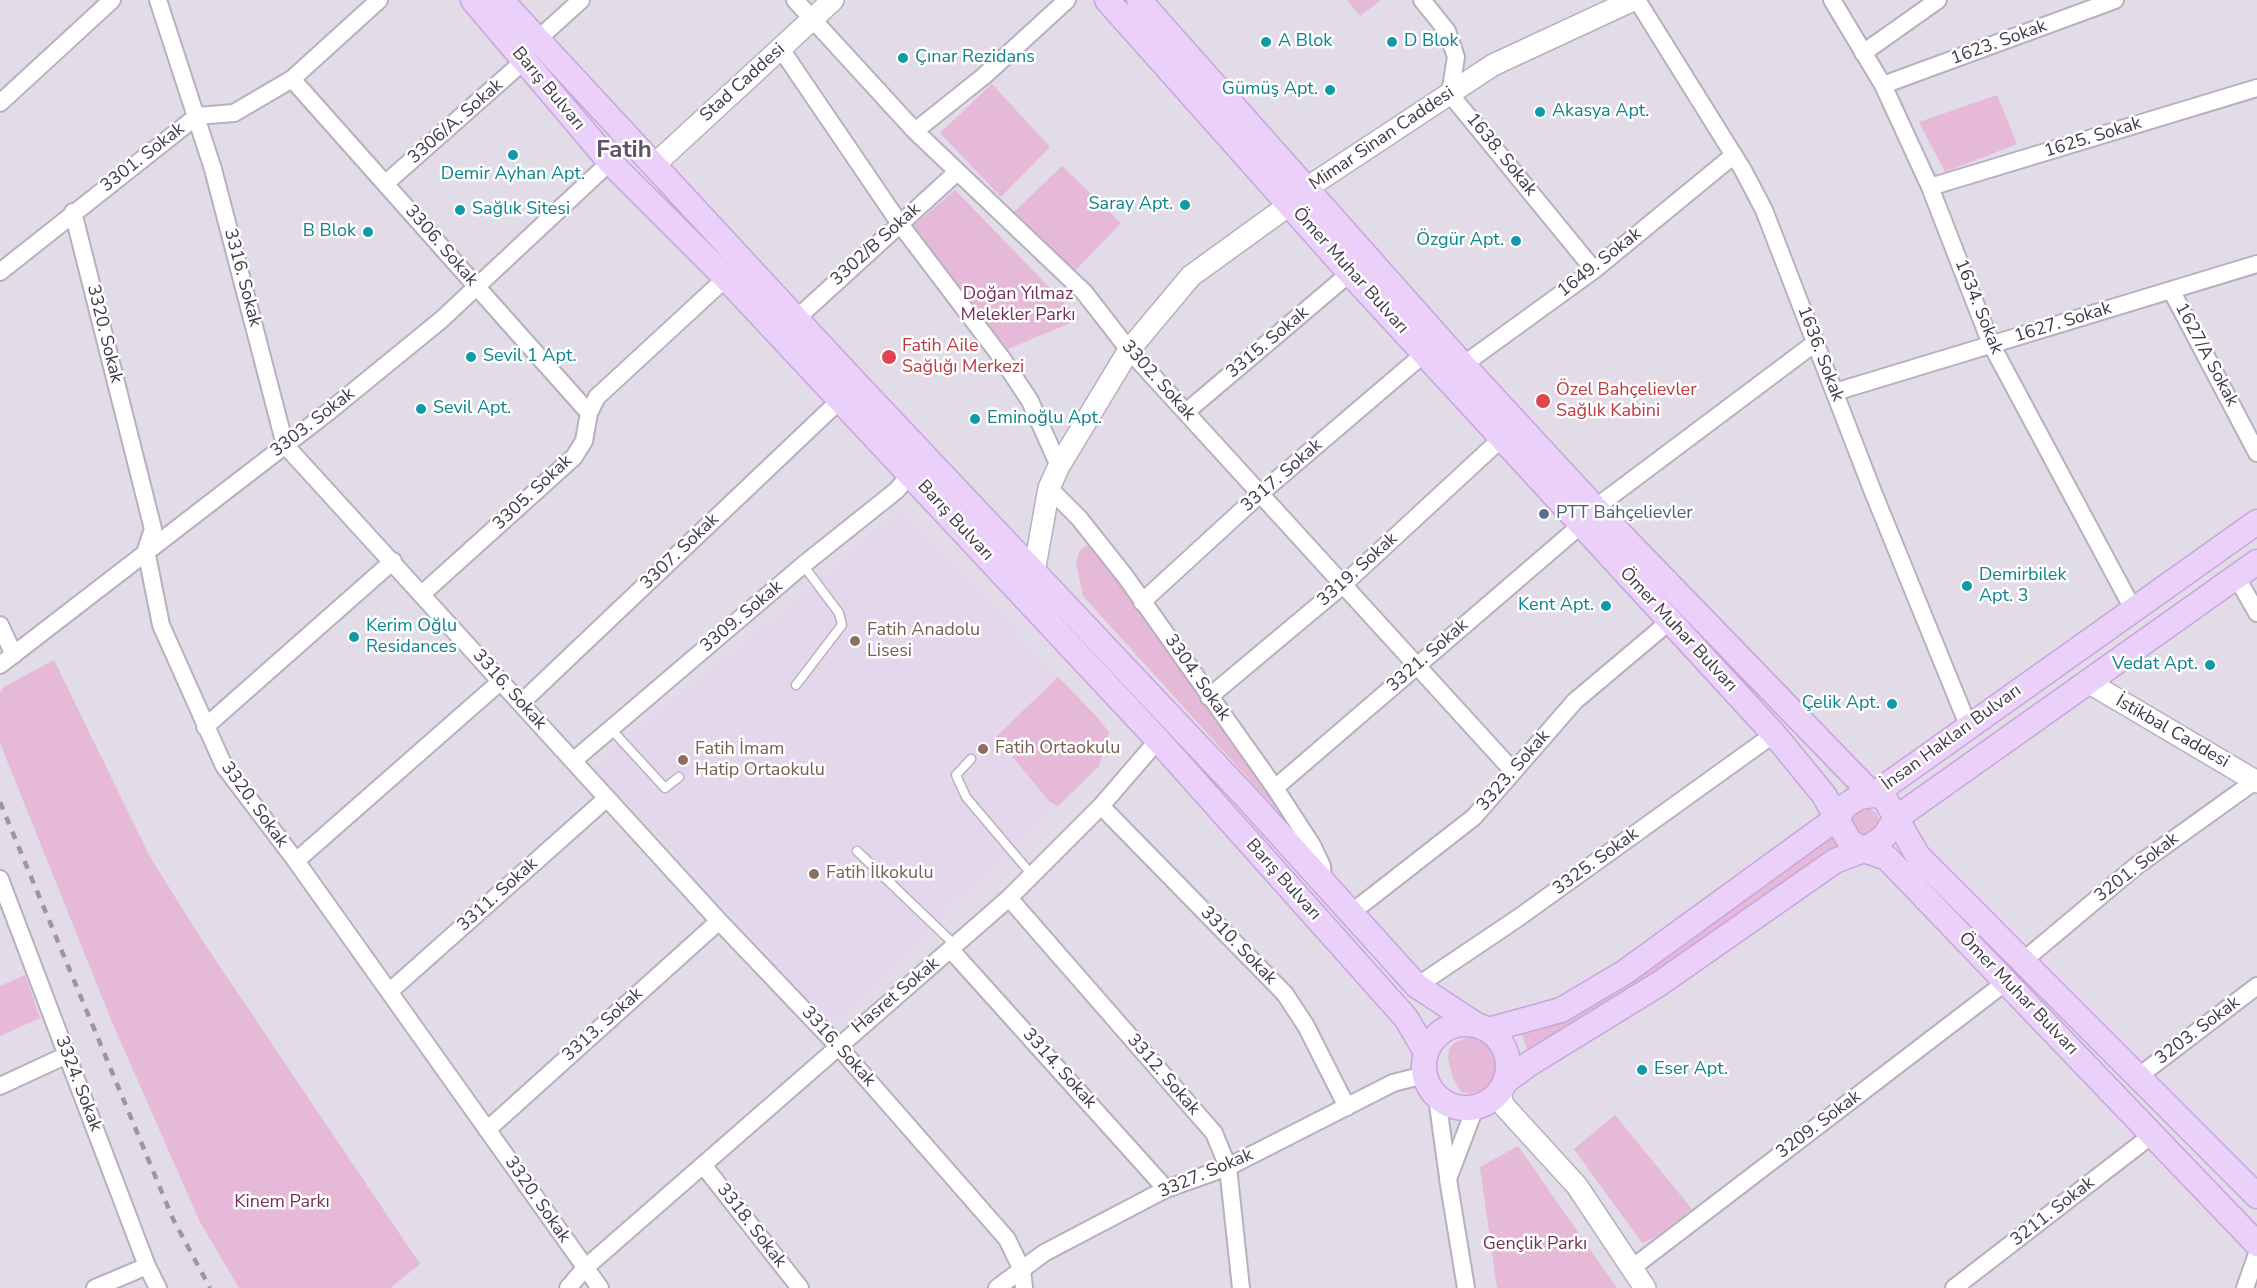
<!DOCTYPE html>
<html>
<head>
<meta charset="utf-8">
<style>
  body { margin:0 }
  canvas { display:block; background:#f1ecf5 }
</style>
</head>
<body>
<canvas width="2257" height="1288"></canvas>
<script>
const c = document.querySelector('canvas').getContext('2d');
c.lineJoin = 'round';
function fillPath(path, color) {
  c.fillStyle = color;
  c.fill(path, 'evenodd');
}
function poly(rows) {
  const path = new Path2D();
  for (const r of rows) {
    if (r.length === 3) {
      path.moveTo(r[0] + r[2], r[1]);
      path.arc(r[0], r[1], r[2], 0, 2 * Math.PI);
      continue;
    }
    path.moveTo(r[0], r[1]);
    for (let i = 2; i < r.length; i += 2) path.lineTo(r[i], r[i + 1]);
  }
  return path;
}
function strokePath(path, color, width, dash) {
  c.strokeStyle = color;
  c.lineWidth = width;
  c.lineCap = dash ? 'butt' : 'round';
  c.setLineDash(dash || []);
  c.stroke(path);
}
function write(font, color, halo, rows, align = 'center') {
  c.font = font + ' "Nunito Sans",sans-serif';
  c.lineWidth = 5;
  c.setLineDash([]);
  c.textBaseline = 'middle';
  c.strokeStyle = halo;
  c.fillStyle = color;
  for (const [text, x, y, turn = 0] of rows) {
    c.save();
    c.translate(x, y);
    c.rotate((+turn || 0) * Math.PI / 180);
    c.textAlign = isNaN(turn) ? turn : align;
    if (halo) c.strokeText(text, 0, 0);
    c.fillText(text, 0, 0);
    c.restore();
  }
}
const residential = poly([
  [0,0,2257,0,2257,1288,0,1288]
]);
const education = poly([
  [896,513,910,518,1097,717,1109,732,1099,766,998,864,955,901,912,952,832,1024,669,846,593,768,607,753,792,603]
]);
const green = poly([
  [1347,0,1381,0,1360,16],
  [992,84,1050,147,1001,197,940,133],
  [1997,95,2017,144,1945,172,1919,122],
  [1062,166,1121,223,1072,274,1014,212],
  [955,190,1080,319,1008,349,911,228],
  [1089,544,1098,554,1289,818,1286,820,1083,596,1076,562,1080,550],
  [54,660,150,857,202,940,420,1264,390,1288,239,1288,200,1222,112,1022,0,743,0,693,4,687],
  [1058,677,1097,717,1109,732,1099,766,1058,806,1050,802,996,737],
  [1865,822,14],
  [1832,837,1838,844,1666,967,1529,1053,1522,1035,1544,1024,1822,841],
  [25,975,40,1018,0,1036,0,986],
  [1472,1036,1481,1038,1496,1048,1502,1065,1497,1082,1489,1089,1470,1094,1461,1092,1453,1078,1448,1059,1449,1049,1455,1042],
  [1615,1115,1692,1209,1656,1237,1642,1243,1574,1149],
  [1518,1146,1617,1288,1497,1288,1480,1167]
]);
const service = poly([
  [796,685,842,625,839,613,803,565],
  [611,729,665,788,679,777],
  [971,759,956,775,966,797,1032,875],
  [857,851,956,946]
]);
const minor = poly([
  [158,0,213,169,285,445,719,921,838,1046,1007,1239,1022,1270,1024,1288],
  [795,0,915,131,1084,292,1129,350,1513,771],
  [1422,0,1447,31,1456,57,1450,94,1594,270],
  [1637,0,1743,170,1764,210,1873,492,1968,725],
  [1832,0,1883,85,1930,187,1991,344,2133,609],
  [537,40,581,0],
  [781,49,900,224,1001,357,1030,401,1059,466],
  [1863,53,1938,0],
  [292,79,589,413],
  [1883,85,2115,0],
  [0,103,112,0],
  [915,131,984,76,1067,0],
  [386,183,525,60],
  [1930,187,2257,88],
  [73,212,153,529,146,550,161,625,224,766,296,861,600,1288],
  [0,272,197,116,234,113,292,79,379,0],
  [2171,290,2257,453],
  [796,319,957,172],
  [1463,365,1594,270,1734,155],
  [1835,392,2257,264],
  [1186,412,1350,273],
  [1049,488,1079,518,1125,576,1275,788,1312,845,1322,866,1323,881],
  [1595,508,1815,343],
  [2236,576,2257,613],
  [422,594,574,457,584,441,589,413,597,397,726,278],
  [1142,602,1261,493,1425,353],
  [0,625,14,655],
  [0,665,327,413,441,320,610,162],
  [1209,697,1344,584,1502,438],
  [521,703,839,401],
  [205,727,393,561],
  [573,761,803,565,897,490,910,474],
  [1275,788,1581,525],
  [1101,806,1285,994,1306,1026,1347,1107],
  [296,861,501,681],
  [0,879,147,1266,158,1288],
  [1009,898,1214,1133,1228,1167,1241,1288],
  [1351,913,1474,817,1575,701,1670,621],
  [951,950,1166,1189],
  [2023,961,2135,867,2255,781],
  [1417,986,1518,918,1774,734],
  [389,992,607,798],
  [2139,1076,2257,986],
  [0,1086,67,1055],
  [1437,1098,1448,1177],
  [487,1130,719,921],
  [703,1165,800,1288],
  [1632,1268,2006,982],
  [95,1288,147,1266],
  [568,1288,585,1268,1009,898,1101,806,1158,740],
  [997,1288,1044,1253,1166,1189,1228,1167,1393,1083,1424,1075],
  [1466,1288,1448,1179,1475,1108],
  [1954,1288,2152,1135],
  [2245,1288,2257,1254]
]);
const tertiary = poly([
  [653,166,833,0],
  [1034,572,1049,488,1059,466,1129,350,1191,276,1289,205,1307,188,1493,65,1633,0],
  [2088,682,2257,782],
  [1499,1093,1504,1106,1577,1186,1645,1288]
]);
const secondary = poly([
  [473,0,610,162,726,278,1158,740,1406,1018,1426,1052],
  [501,0,850,377,1249,800,1417,986,1475,1024],
  [1107,0,1350,273,1774,734,1824,795,1849,841,1864,850,1887,858,2257,1244],
  [1139,0,1463,365,1595,508,1868,790,1885,799,1918,856,2257,1196],
  [1466,1066,42],
  [1488,1030,1561,1010,1625,972,1837,818,1845,806,1859,797,1873,795,2257,522],
  [1506,1081,1529,1064,1659,984,1835,861,1864,850,1884,837,1895,819,2257,562]
]);
const rail = poly([
  [0,802,173,1219,210,1288]
]);
const markers = [
  [1266,42,6,"#0f9aa8"],
  [1392,42,6,"#0f9aa8"],
  [903,58,6,"#0f9aa8"],
  [1330,90,6,"#0f9aa8"],
  [1540,112,6,"#0f9aa8"],
  [513,155,6,"#0f9aa8"],
  [1185,205,6,"#0f9aa8"],
  [460,210,6,"#0f9aa8"],
  [368,232,6,"#0f9aa8"],
  [1516,241,6,"#0f9aa8"],
  [471,357,6,"#0f9aa8"],
  [889,357,8,"#e0444e"],
  [1543,401,8,"#e0444e"],
  [421,409,6,"#0f9aa8"],
  [975,419,6,"#0f9aa8"],
  [1544,514,6,"#5c6f8a"],
  [1967,586,6,"#0f9aa8"],
  [1606,606,6,"#0f9aa8"],
  [354,637,6,"#0f9aa8"],
  [855,641,6,"#8d6e63"],
  [2210,665,6,"#0f9aa8"],
  [1892,704,6,"#0f9aa8"],
  [983,749,6,"#8d6e63"],
  [683,760,6,"#8d6e63"],
  [814,874,6,"#8d6e63"],
  [1642,1070,6,"#0f9aa8"]
];
const cultureNames = [
  ["A Blok",1278,42],
  ["D Blok",1404,42],
  ["Çınar Rezidans",915,58],
  ["Gümüş Apt.",1318,90,"right"],
  ["Akasya Apt.",1552,112],
  ["Demir Ayhan Apt.",513,175,"center"],
  ["Saray Apt.",1173,205,"right"],
  ["Sağlık Sitesi",472,210],
  ["B Blok",356,232,"right"],
  ["Özgür Apt.",1504,241,"right"],
  ["Sevil 1 Apt.",483,357],
  ["Sevil Apt.",433,409],
  ["Eminoğlu Apt.",987,419],
  ["Demirbilek",1979,576],
  ["Apt. 3",1979,597],
  ["Kent Apt.",1594,606,"right"],
  ["Kerim Oğlu",366,627],
  ["Residances",366,648],
  ["Vedat Apt.",2198,665,"right"],
  ["Çelik Apt.",1880,704,"right"],
  ["Eser Apt.",1654,1070]
];
const streetNames = [
  ["1623. Sokak",1999,43,-20],
  ["Stad Caddesi",743,83,-42],
  ["Barış Bulvarı",548,89,50],
  ["3306/A. Sokak",456,122,-41],
  ["1625. Sokak",2093,138,-17],
  ["Mimar Sinan Caddesi",1382,139,-34],
  ["1638. Sokak",1501,155,51],
  ["3301. Sokak",143,158,-38],
  ["3302/B Sokak",876,245,-42],
  ["3306. Sokak",441,246,49],
  ["1649. Sokak",1600,263,-38],
  ["Ömer Muhar Bulvarı",1350,271,48],
  ["3316. Sokak",242,278,75],
  ["1634. Sokak",1978,307,68],
  ["1627. Sokak",2063,323,-17],
  ["3320. Sokak",104,334,76],
  ["3315. Sokak",1268,343,-40],
  ["1636. Sokak",1820,354,69],
  ["1627/A Sokak",2206,355,62],
  ["3302. Sokak",1158,381,48],
  ["3303. Sokak",313,423,-38],
  ["3317. Sokak",1282,476,-41],
  ["3305. Sokak",533,493,-43],
  ["Barış Bulvarı",955,521,47],
  ["3307. Sokak",680,552,-44],
  ["3319. Sokak",1358,570,-42],
  ["3309. Sokak",742,617,-40],
  ["Ömer Muhar Bulvarı",1678,630,47],
  ["3321. Sokak",1428,656,-41],
  ["3304. Sokak",1197,678,55],
  ["3316. Sokak",509,690,48],
  ["İstikbal Caddesi",2172,732,30],
  ["İnsan Hakları Bulvarı",1952,738,-36],
  ["3323. Sokak",1514,771,-49],
  ["3320. Sokak",254,805,54],
  ["3325. Sokak",1596,862,-36],
  ["3201. Sokak",2137,868,-38],
  ["Barış Bulvarı",1283,880,48],
  ["3311. Sokak",498,895,-42],
  ["3310. Sokak",1238,946,46],
  ["Ömer Muhar Bulvarı",2018,994,46],
  ["Hasret Sokak",896,996,-40],
  ["3313. Sokak",603,1025,-42],
  ["3203. Sokak",2198,1031,-37],
  ["3316. Sokak",838,1047,48],
  ["3314. Sokak",1059,1069,48],
  ["3312. Sokak",1163,1075,49],
  ["3324. Sokak",78,1084,69],
  ["3209. Sokak",1819,1125,-37],
  ["3327. Sokak",1206,1174,-23],
  ["3320. Sokak",537,1200,55],
  ["3211. Sokak",2053,1212,-38],
  ["3318. Sokak",751,1226,52]
];
const parkNames = [
  ["Doğan Yılmaz",1018,295],
  ["Melekler Parkı",1018,316],
  ["Kinem Parkı",282,1203],
  ["Gençlik Parkı",1535,1245]
];
const healthNames = [
  ["Fatih Aile",902,347],
  ["Sağlığı Merkezi",902,368],
  ["Özel Bahçelievler",1556,391],
  ["Sağlık Kabini",1556,412]
];
const serviceNames = [
  ["PTT Bahçelievler",1556,514]
];
const educationNames = [
  ["Fatih Anadolu",867,631],
  ["Lisesi",867,652],
  ["Fatih Ortaokulu",995,749],
  ["Fatih İmam",695,750],
  ["Hatip Ortaokulu",695,771],
  ["Fatih İlkokulu",826,874]
];
const districtNames = [
  ["Fatih",624,151]
];
fillPath(residential, '#e2dbe8');
fillPath(education, '#e4d7ec');
fillPath(green, '#e5b9d7');
strokePath(service, '#b8afc0', 11);
strokePath(minor, '#b8afc0', 20);
strokePath(tertiary, '#b8afc0', 24);
strokePath(secondary, '#c5a7d9', 27);
strokePath(service, '#fff', 8);
strokePath(minor, '#fff', 16);
strokePath(tertiary, '#fff', 21);
strokePath(secondary, '#ebd0fa', 24);
strokePath(rail, '#999', 4.5, [8, 8]);
for (const [x, y, r, color] of markers) {
  const dot = new Path2D();
  dot.arc(x, y, r, 0, 2 * Math.PI);
  c.fillStyle = color;
  c.fill(dot);
  strokePath(dot, '#fff', 2);
}
write('18px', '#0d838f', '#fff', cultureNames, 'left');
write('18px', '#413a49', '#fff', streetNames);
write('18px', '#763154', '#fff', parkNames);
write('18px', '#be3a42', '#fff', healthNames, 'left');
write('18px', '#4e5e75', '#fff', serviceNames, 'left');
write('18px', '#785e54', '#fff', educationNames, 'left');
write('bold 24px', '#5e526b', '#fff', districtNames);
</script>
</body>
</html>
